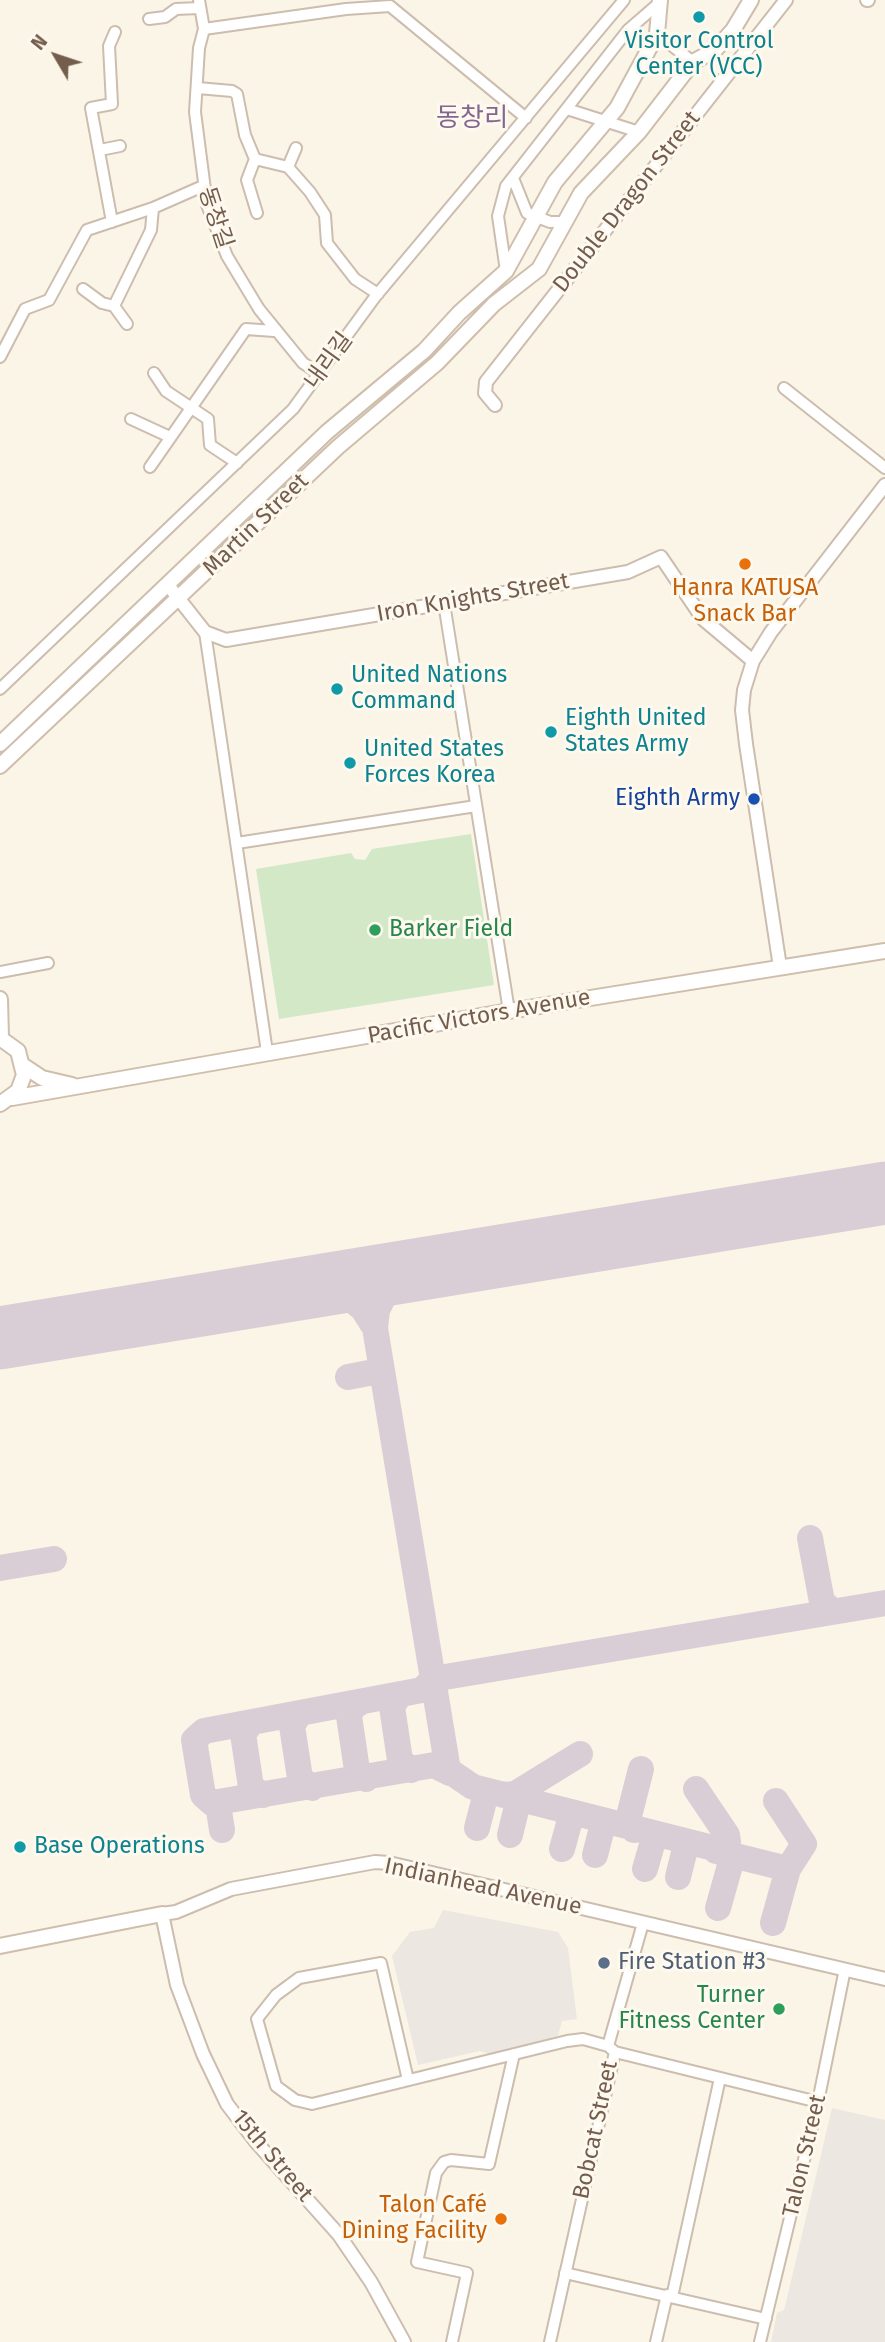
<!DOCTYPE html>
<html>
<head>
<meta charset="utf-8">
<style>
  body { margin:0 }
  #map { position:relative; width:885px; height:2342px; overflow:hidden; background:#fbf5e8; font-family:"Fira Sans",sans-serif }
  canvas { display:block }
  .north { position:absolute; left:21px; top:21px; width:70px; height:70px; -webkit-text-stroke:5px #fef9ee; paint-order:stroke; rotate:309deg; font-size:19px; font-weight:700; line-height:28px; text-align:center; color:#745d4d }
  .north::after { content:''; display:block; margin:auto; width:24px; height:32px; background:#745d4d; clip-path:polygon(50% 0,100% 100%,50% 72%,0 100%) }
</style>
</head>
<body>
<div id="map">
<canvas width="885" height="2342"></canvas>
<div class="north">N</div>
</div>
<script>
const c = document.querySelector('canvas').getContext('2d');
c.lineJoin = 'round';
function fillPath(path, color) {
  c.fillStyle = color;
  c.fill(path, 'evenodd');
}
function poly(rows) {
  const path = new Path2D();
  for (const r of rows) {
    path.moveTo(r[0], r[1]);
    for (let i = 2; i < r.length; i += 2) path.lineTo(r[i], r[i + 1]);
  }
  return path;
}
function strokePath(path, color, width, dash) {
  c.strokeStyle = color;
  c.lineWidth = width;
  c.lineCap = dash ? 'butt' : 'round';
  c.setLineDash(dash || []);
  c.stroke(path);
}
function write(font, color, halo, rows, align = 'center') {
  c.font = font + ' "Fira Sans","Noto Sans KR",sans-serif';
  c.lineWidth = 6;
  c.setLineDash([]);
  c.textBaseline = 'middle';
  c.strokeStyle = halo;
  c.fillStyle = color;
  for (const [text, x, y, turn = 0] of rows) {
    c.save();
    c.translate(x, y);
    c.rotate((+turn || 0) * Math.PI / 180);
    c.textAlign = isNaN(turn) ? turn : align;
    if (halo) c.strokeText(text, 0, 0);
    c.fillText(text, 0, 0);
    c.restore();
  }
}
const industrial = poly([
  [443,1910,558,1932,568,1948,577,2019,562,2021,558,2036,489,2054,480,2051,418,2065,392,1956,410,1932,434,1928],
  [832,2108,885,2120,885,2342,771,2342,777,2313,784,2310,786,2302]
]);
const green = poly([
  [471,834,494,985,279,1019,256,869,351,853,355,859,365,860,372,849]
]);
const taxiway = poly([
  [424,1269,404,1278,386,1292,377,1310,375,1328,448,1770,473,1787,721,1850,728,1842,727,1835,696,1789],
  [310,1288,347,1296,363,1309,375,1328],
  [348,1377,374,1372,383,1377],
  [810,1538,822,1602,833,1611],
  [0,1568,54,1559],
  [400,1694,392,1707,400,1760,411,1770],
  [361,1702,352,1708,349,1716,357,1770,366,1779],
  [300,1713,292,1726,300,1778,312,1788],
  [252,1722,243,1734,251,1787,263,1795],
  [450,1773,434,1765,212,1803,203,1795,194,1740,204,1731,422,1690,433,1679,885,1603],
  [503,1795,515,1794,580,1754],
  [218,1804,222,1830],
  [477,1828,485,1797,481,1789],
  [634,1830,628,1820,641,1769],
  [510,1835,517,1806,513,1798],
  [562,1849,570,1820,565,1812],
  [716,1851,788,1869,804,1844,776,1801],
  [595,1855,602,1828,609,1823],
  [645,1869,653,1841,662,1836],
  [678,1877,685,1849,680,1841],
  [718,1908,733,1855],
  [773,1923,788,1869]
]);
const runway = poly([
  [0,1338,885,1193]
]);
const minor = poly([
  [199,0,204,29,199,48,195,112,207,205,227,256,259,309,303,363,320,374],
  [149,19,165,17,176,9,199,8],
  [204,29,346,9,390,6,526,118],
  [657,34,693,62],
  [198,88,232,91,237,94,245,135,255,159,288,167,310,192,325,215,327,243,355,279,378,294],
  [567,109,639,132],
  [100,150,120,146],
  [255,159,247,180,257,213],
  [288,167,296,148],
  [513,178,527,213,550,222,563,222],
  [112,222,91,108,112,104,109,46,115,32],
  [506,271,498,216,506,186,628,30,658,4],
  [83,289,102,303,114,306,151,230,153,208],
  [114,306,127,324],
  [0,357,25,309,49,300,87,230,153,208,203,186],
  [154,373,166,391,208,419,210,445,237,463],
  [784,388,885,468],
  [131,419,170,437],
  [150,467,246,329,274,331],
  [444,603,509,1011],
  [205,632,267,1052],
  [0,689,293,409,375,297,624,0],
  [237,843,476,806],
  [0,972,48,963],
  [615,2052,818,2102],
  [408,2080,381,1963,299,1978,276,1995,257,2019,276,2086,295,2100,312,2104,567,2041,583,2039,608,2046],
  [565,2273,766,2319],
  [672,2297,720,2078],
  [452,2342,467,2273,417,2262,436,2173,444,2162,451,2160,489,2164,514,2054],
  [550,2342,615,2052,608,2046,643,1923],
  [656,2342,667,2295],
  [760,2342,818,2102,845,1969]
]);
const tertiary = poly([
  [867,0,868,0],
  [495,405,485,393,486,382,786,0],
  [168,585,205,632,226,640,628,572,661,557,703,619,753,661],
  [780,967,746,744,742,710,744,690,753,661,771,632,885,485],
  [404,2342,371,2282,339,2235,256,2142,227,2104,203,2054,177,1985,162,1914,176,1912,231,1889,375,1862,389,1863,885,1979]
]);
const secondary = poly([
  [0,744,327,432,424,351,459,313,506,271,555,182,617,108,657,34,660,0],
  [0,766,338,447,437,363,494,304,539,269,581,193,639,132,693,62,715,50,733,30,751,0],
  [0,999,1,1038],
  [0,1038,18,1051,24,1075,18,1091,0,1104],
  [24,1066,42,1078,72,1085],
  [12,1098,509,1011,885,951],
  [0,1946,162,1914]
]);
const markers = [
  [699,17,7,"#0f9aa8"],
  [745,564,7,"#e8710a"],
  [337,689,7,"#0f9aa8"],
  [551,732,7,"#0f9aa8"],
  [350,763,7,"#0f9aa8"],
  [754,799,7,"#1a4fb4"],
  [375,930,7,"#2e9e5b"],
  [20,1847,7,"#0f9aa8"],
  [604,1963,7,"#5c6f8a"],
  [779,2009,7,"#2e9e5b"],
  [501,2219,7,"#e8710a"]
];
const cultureNames = [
  ["Visitor Control",699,42,"center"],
  ["Center (VCC)",699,68,"center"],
  ["United Nations",351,676],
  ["Command",351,702],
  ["Eighth United",565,719],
  ["States Army",565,745],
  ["United States",364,750],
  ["Forces Korea",364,776],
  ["Base Operations",34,1847]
];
const streetNames = [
  ["Double Dragon Street",627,202,-52],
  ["동창길",215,218,72],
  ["내리길",329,361,-54],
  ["Martin Street",256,525,-44],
  ["Iron Knights Street",473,598,-10],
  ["Pacific Victors Avenue",479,1017,-10],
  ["Indianhead Avenue",483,1887,12],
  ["Bobcat Street",596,2130,-78],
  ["15th Street",272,2156,50],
  ["Talon Street",805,2156,-77]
];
const foodNames = [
  ["Hanra KATUSA",745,589],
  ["Snack Bar",745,615],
  ["Talon Café",487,2206,"right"],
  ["Dining Facility",487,2232,"right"]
];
const transitNames = [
  ["Eighth Army",740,799]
];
const leisureNames = [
  ["Barker Field",389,930],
  ["Turner",765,1996,"right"],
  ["Fitness Center",765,2022,"right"]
];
const serviceNames = [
  ["Fire Station #3",618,1963]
];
const quarterNames = [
  ["동창리",472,119]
];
fillPath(industrial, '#ece7e1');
fillPath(green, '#d2e8c7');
strokePath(taxiway, '#daced6', 26);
strokePath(runway, '#daced6', 63);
strokePath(minor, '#ccbdae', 14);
strokePath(tertiary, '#ccbdae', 16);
strokePath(secondary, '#cfbeac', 18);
strokePath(minor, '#fff', 10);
strokePath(tertiary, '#fff', 12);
strokePath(secondary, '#fff', 14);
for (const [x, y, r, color] of markers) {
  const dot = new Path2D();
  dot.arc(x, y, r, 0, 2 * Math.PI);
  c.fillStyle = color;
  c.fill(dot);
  strokePath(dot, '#fef9ee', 2.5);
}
write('23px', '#0d838f', '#fef9ee', cultureNames, 'left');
write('23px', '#745d4d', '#fef9ee', streetNames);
write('23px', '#c56008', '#fef9ee', foodNames);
write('23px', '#164399', '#fef9ee', transitNames, 'right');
write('23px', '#27864d', '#fef9ee', leisureNames, 'left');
write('23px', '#4e5e75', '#fef9ee', serviceNames, 'left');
write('26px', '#84668f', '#fef9ee', quarterNames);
</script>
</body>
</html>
